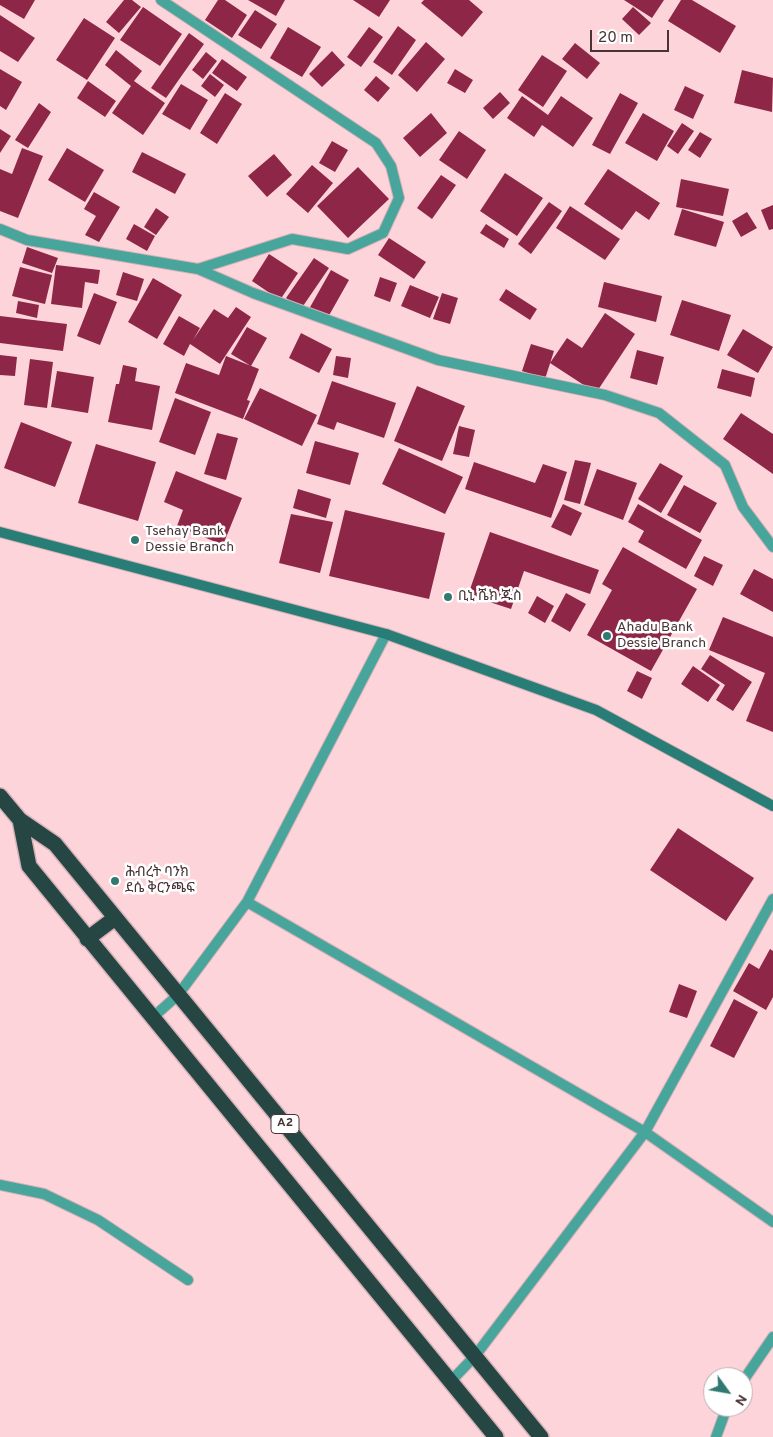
<!DOCTYPE html>
<html>
<head>
<meta charset="utf-8">
<style>
  body { margin:0 }
  #map { position:relative; width:773px; height:1437px; overflow:hidden; background:#fed4db; font-family:Overpass,sans-serif }
  canvas { display:block }
  .north { position:absolute; left:703px; top:1367px; width:50px; height:50px; box-sizing:border-box; background:#fff; border:1px solid #b6adaf; border-radius:50%; rotate:122deg; font-size:14px; font-weight:700; line-height:20px; text-align:center; color:#483337 }
  .north::after { content:''; display:block; margin:auto; width:18px; height:22px; background:#327972; clip-path:polygon(50% 0,100% 100%,50% 72%,0 100%) }
  .scale { position:absolute; left:590px; top:30px; width:79px; height:22px; box-sizing:border-box; border:2px solid #483337; border-top:0; padding-left:6px; font-size:15px; line-height:18px; white-space:nowrap; color:#483337; -webkit-text-stroke:4px #fff; paint-order:stroke }
</style>
</head>
<body>
<div id="map">
<canvas width="773" height="1437"></canvas>
<div class="north">N</div>
<div class="scale">20 m</div>
</div>
<script>
const c = document.querySelector('canvas').getContext('2d');
c.lineJoin = 'round';
function fillPath(path, color) {
  c.fillStyle = color;
  c.fill(path, 'evenodd');
}
function poly(rows) {
  const path = new Path2D();
  for (const r of rows) {
    path.moveTo(r[0], r[1]);
    for (let i = 2; i < r.length; i += 2) path.lineTo(r[i], r[i + 1]);
  }
  return path;
}
function strokePath(path, color, width, dash) {
  c.strokeStyle = color;
  c.lineWidth = width;
  c.lineCap = dash ? 'butt' : 'round';
  c.setLineDash(dash || []);
  c.stroke(path);
}
function write(font, color, halo, rows, align = 'center') {
  c.font = font + ' Overpass,"Noto Sans Ethiopic",sans-serif';
  c.lineWidth = 5;
  c.setLineDash([]);
  c.textBaseline = 'middle';
  c.strokeStyle = halo;
  c.fillStyle = color;
  for (const [text, x, y, turn = 0] of rows) {
    c.save();
    c.translate(x, y);
    c.rotate((+turn || 0) * Math.PI / 180);
    c.textAlign = isNaN(turn) ? turn : align;
    if (halo) c.strokeText(text, 0, 0);
    c.fillText(text, 0, 0);
    c.restore();
  }
}
const building = poly([
  [0,0,35,0,24,19,0,5],
  [124,0,132,0,141,7,119,33,106,22],
  [218,0,225,0,247,15,232,38,205,20],
  [248,0,285,0,276,16],
  [353,0,390,0,379,17],
  [424,0,469,0,483,12,462,37,421,3],
  [624,0,664,0,652,18],
  [681,0,692,0,736,26,720,53,668,21],
  [143,7,182,34,160,66,120,40],
  [633,7,651,23,639,35,622,19],
  [255,10,277,24,261,49,238,35],
  [0,15,35,38,18,62,0,51],
  [84,18,115,38,87,80,56,60],
  [398,26,416,40,392,75,373,62],
  [288,27,321,47,302,77,270,58],
  [369,27,383,37,361,67,347,57],
  [189,33,204,44,166,98,151,88],
  [426,42,445,59,417,92,398,75],
  [575,43,600,63,587,79,562,59],
  [116,50,142,71,134,81,165,103,143,135,112,113,131,86,105,65],
  [332,51,345,65,322,87,309,74],
  [206,52,217,61,203,79,192,70],
  [542,55,567,71,543,107,518,90],
  [222,59,247,77,237,91,212,73],
  [0,69,22,82,6,110,0,106],
  [455,69,473,80,465,93,447,83],
  [742,70,773,78,772,112,734,103],
  [210,74,224,85,215,97,201,86],
  [376,76,390,88,378,102,364,90],
  [88,81,116,101,105,117,77,98],
  [181,84,208,100,190,130,162,114],
  [685,86,704,95,693,119,674,110],
  [500,92,510,103,493,119,483,108],
  [225,93,242,104,217,144,200,133],
  [620,93,638,103,610,154,592,145],
  [522,96,548,115,561,96,593,118,573,147,542,125,534,137,507,118],
  [39,103,51,112,28,148,15,140],
  [431,113,447,133,420,157,403,138],
  [643,113,674,131,657,161,625,143],
  [682,123,694,131,678,154,667,146],
  [0,129,11,136,0,153],
  [459,131,486,150,467,179,439,160],
  [700,132,712,139,700,158,688,150],
  [332,141,348,150,335,172,319,163],
  [22,148,43,156,18,218,0,211,0,169,12,174],
  [67,148,104,170,85,202,48,180],
  [142,152,186,174,175,194,132,172],
  [274,154,292,175,267,197,248,176],
  [312,165,333,183,308,213,286,194],
  [358,167,389,199,348,238,317,206],
  [608,169,660,203,649,220,636,211,622,230,584,204],
  [505,173,543,198,517,236,480,211],
  [441,175,456,185,432,219,417,208],
  [681,179,729,189,723,216,676,207],
  [94,192,120,207,99,242,85,235,96,216,84,209],
  [549,202,562,211,531,254,518,244],
  [773,205,773,229,769,230,761,210],
  [570,206,620,239,605,260,556,228],
  [156,208,169,217,156,235,144,227],
  [682,209,724,222,716,247,674,235],
  [747,212,757,228,741,237,732,221],
  [134,224,155,236,147,251,126,239],
  [486,224,509,239,504,248,480,233],
  [389,238,426,262,414,279,378,255],
  [27,247,58,258,52,273,22,263],
  [269,254,298,273,280,300,252,281],
  [314,258,329,268,301,309,286,298],
  [56,265,100,270,98,284,85,282,82,308,51,304],
  [20,267,52,275,45,304,12,296],
  [331,270,349,280,327,319,309,309],
  [123,272,144,279,137,301,116,295],
  [380,277,397,283,390,302,374,296],
  [153,278,182,295,157,339,128,322],
  [604,282,662,296,656,322,598,307],
  [410,285,439,297,430,318,401,306],
  [506,289,537,309,530,320,499,300],
  [94,293,117,302,100,345,77,336],
  [442,293,458,298,450,324,433,319],
  [682,300,731,315,719,351,670,335],
  [18,301,39,305,37,318,16,313],
  [236,307,251,317,220,364,190,344,184,356,163,344,179,316,200,328,193,340,214,309,228,318],
  [605,313,635,334,596,393,550,363,567,338,582,348],
  [0,316,67,324,63,351,0,343],
  [247,327,267,338,251,366,231,354],
  [743,329,773,347,758,373,727,355],
  [301,333,332,349,319,373,289,358],
  [531,344,554,351,545,379,522,371],
  [637,350,664,357,657,385,630,378],
  [0,355,17,357,15,376,0,375],
  [226,356,259,369,247,400,250,401,243,419,175,393,186,363,219,375],
  [336,356,351,358,348,378,333,375],
  [30,359,53,362,47,408,24,405],
  [123,365,137,368,135,381,160,386,152,430,108,422,116,384,119,384],
  [722,369,755,378,751,397,717,388],
  [57,371,94,377,88,413,51,407],
  [332,381,396,403,384,438,337,422,334,430,317,424],
  [417,386,465,406,442,461,394,441],
  [260,388,317,415,302,446,244,419],
  [175,398,211,412,195,455,159,442],
  [741,413,773,434,773,474,723,439],
  [21,422,72,442,55,487,4,468],
  [459,426,475,430,469,457,453,454],
  [217,433,238,438,226,480,204,474],
  [315,441,359,453,350,485,306,473],
  [96,444,156,462,138,521,78,503],
  [399,448,463,477,445,514,382,484],
  [575,460,591,463,580,504,564,500],
  [474,462,535,483,543,464,567,472,551,518,465,489],
  [660,463,683,476,661,513,638,499],
  [597,469,637,483,623,520,584,505],
  [176,471,242,498,223,545,177,526,183,510,164,502],
  [684,485,717,503,700,533,667,515],
  [298,489,331,499,326,518,293,508],
  [563,504,582,513,571,536,551,527],
  [638,504,702,540,686,569,638,542,644,531,628,522],
  [345,510,445,533,429,599,329,576],
  [291,514,333,522,320,573,279,563],
  [490,532,599,570,590,594,524,571,511,609,468,595],
  [623,547,697,589,651,671,587,635,612,590,602,584],
  [704,556,723,565,713,586,694,576],
  [754,569,773,579,773,612,740,594],
  [566,593,586,604,570,632,551,621],
  [537,596,554,606,545,623,528,613],
  [723,617,773,637,773,732,746,721,765,673,709,650],
  [710,655,752,682,733,711,716,700,725,685,701,669],
  [693,666,720,685,708,702,681,684],
  [637,671,652,678,642,699,627,691],
  [678,828,754,878,726,921,650,870],
  [770,949,773,951,773,997,766,1010,733,991,749,963,759,969],
  [679,984,697,991,687,1018,669,1012],
  [734,999,758,1012,734,1058,710,1046]
]);
const street = poly([
  [161,0,376,143,391,166,399,198,383,233,348,249,292,239,198,269],
  [0,229,27,240,198,269,253,293,438,360,605,395,659,413,725,465,743,507,773,547],
  [247,902,645,1132,773,1222],
  [152,1018,178,995,247,902,386,634],
  [0,1185,44,1194,98,1220,188,1280],
  [451,1381,475,1356,645,1132,773,899],
  [743,1381,773,1337],
  [716,1437,727,1407]
]);
const secondary = poly([
  [0,532,386,634,596,710,773,806]
]);
const highway = poly([
  [0,796,20,820,55,844,541,1437],
  [20,820,29,866,496,1437],
  [87,939,115,918]
]);
const markers = [
  [135,540,5,"#327972"],
  [448,597,5,"#327972"],
  [607,636,5,"#327972"],
  [115,881,5,"#327972"]
];
const shields = [
  [285,1124,28]
];
const shieldNames = [
  ["A2",285,1124]
];
const poiNames = [
  ["Tsehay Bank",145,532],
  ["Dessie Branch",145,548],
  ["ቢኒ ሼክ ጁስ",458,597],
  ["Ahadu Bank",617,628],
  ["Dessie Branch",617,644],
  ["ሕብረት ባንክ",125,873],
  ["ደሴ ቅርንጫፍ",125,889]
];
fillPath(building, '#8e2747');
strokePath(street, '#d6b1b7', 12);
strokePath(secondary, '#d6b1b7', 12);
strokePath(highway, '#d6b1b7', 18);
strokePath(street, '#48a59c', 10);
strokePath(secondary, '#287e76', 10);
strokePath(highway, '#254642', 15);
for (const [x, y, r, color] of markers) {
  const dot = new Path2D();
  dot.arc(x, y, r, 0, 2 * Math.PI);
  c.fillStyle = color;
  c.fill(dot);
  strokePath(dot, '#fff', 2);
}
for (const [x, y, w] of shields) {
  const box = new Path2D();
  box.roundRect(x - w / 2, y - 9.5, w, 19, 4);
  c.fillStyle = '#fff';
  c.fill(box);
  strokePath(box, '#483337', 1);
}
write('bold 12px', '#483337', null, shieldNames);
write('14px', '#483337', '#fff', poiNames, 'left');
</script>
</body>
</html>
